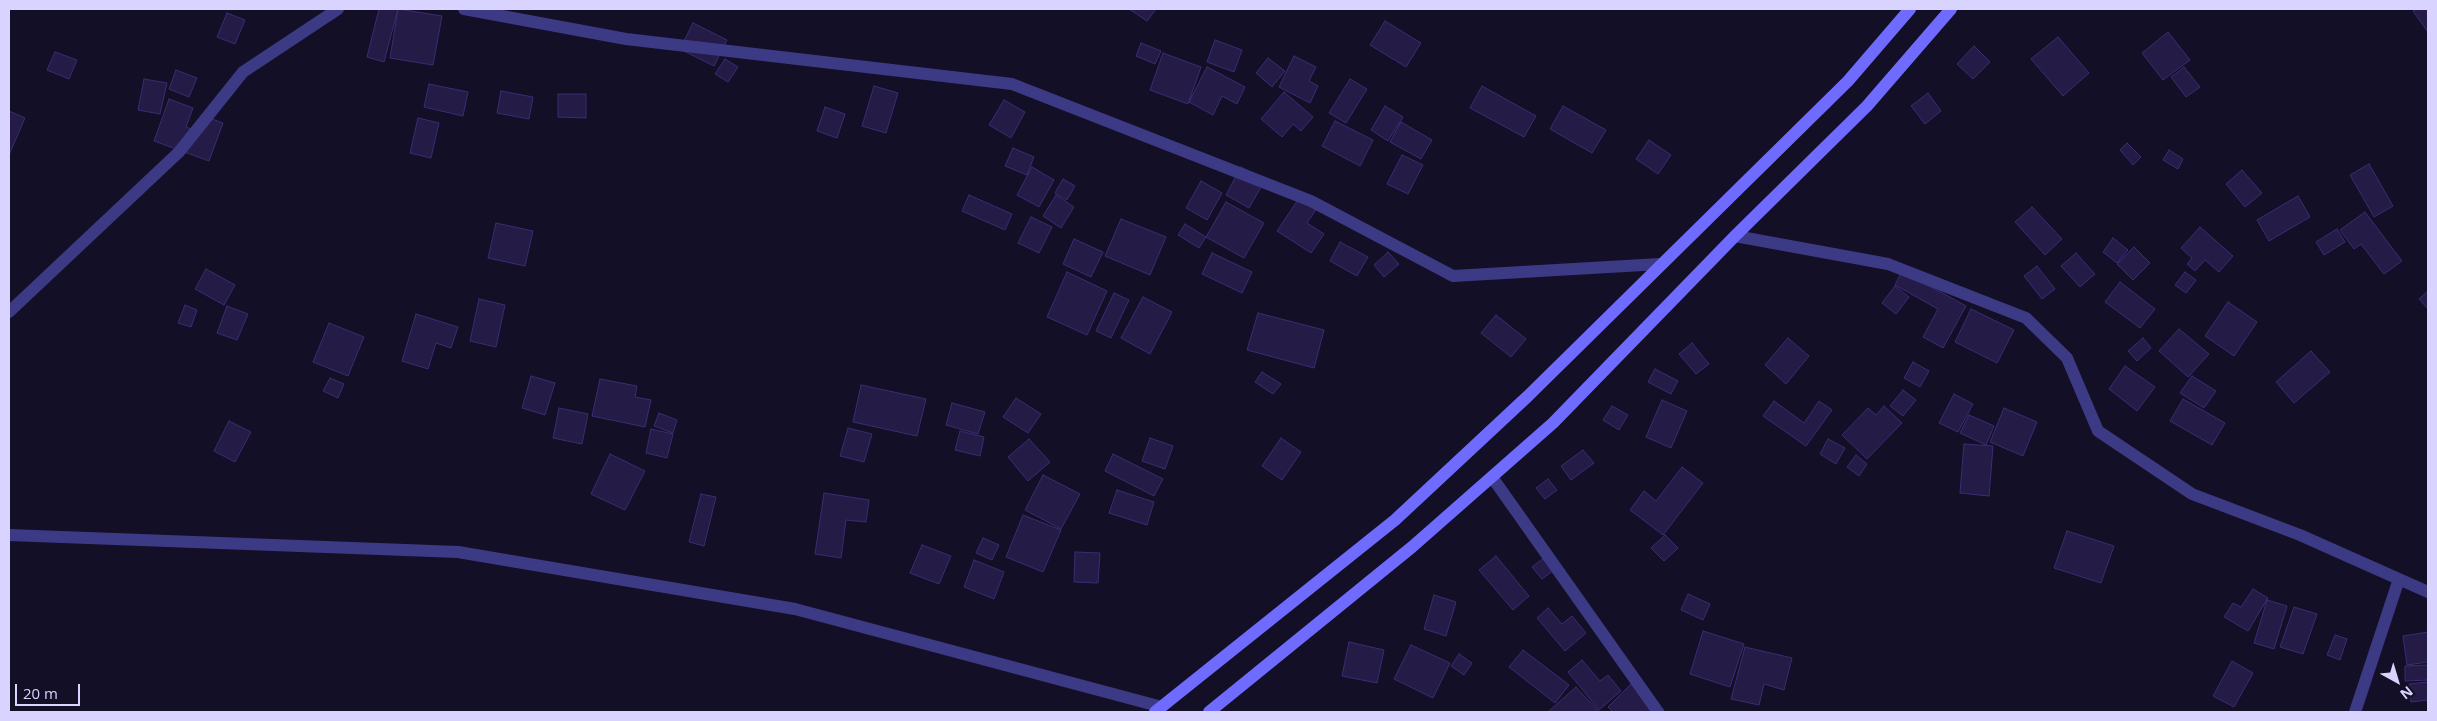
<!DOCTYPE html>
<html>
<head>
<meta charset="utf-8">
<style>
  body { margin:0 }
  #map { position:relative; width:2437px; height:721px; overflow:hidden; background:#130f26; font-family:"Open Sans",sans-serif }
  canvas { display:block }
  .frame { position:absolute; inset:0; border:10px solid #d9d4ff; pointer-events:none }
  .north { position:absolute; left:2372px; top:656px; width:50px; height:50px; -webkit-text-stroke:4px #130f26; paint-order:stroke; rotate:141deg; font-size:14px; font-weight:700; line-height:20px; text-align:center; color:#d9d4ff }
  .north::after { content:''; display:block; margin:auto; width:18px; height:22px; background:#d9d4ff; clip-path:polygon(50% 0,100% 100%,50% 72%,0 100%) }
  .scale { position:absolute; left:15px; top:684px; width:65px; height:22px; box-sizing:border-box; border:2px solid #d9d4ff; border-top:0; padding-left:6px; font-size:15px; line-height:18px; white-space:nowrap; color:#d9d4ff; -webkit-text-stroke:4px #130f26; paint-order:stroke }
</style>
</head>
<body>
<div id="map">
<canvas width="2437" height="721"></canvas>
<div class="frame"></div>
<div class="north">N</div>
<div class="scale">20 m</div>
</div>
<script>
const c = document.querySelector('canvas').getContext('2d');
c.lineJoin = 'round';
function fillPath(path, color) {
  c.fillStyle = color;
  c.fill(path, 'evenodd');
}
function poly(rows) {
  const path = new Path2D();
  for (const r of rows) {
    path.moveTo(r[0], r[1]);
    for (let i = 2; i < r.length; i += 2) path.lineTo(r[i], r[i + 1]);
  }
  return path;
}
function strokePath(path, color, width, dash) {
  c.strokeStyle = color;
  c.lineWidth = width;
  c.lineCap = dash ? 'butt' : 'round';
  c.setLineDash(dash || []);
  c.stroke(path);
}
const building = poly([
  [379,9,398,9,384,62,367,57,379,9],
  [398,9,442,16,433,65,390,58,398,9],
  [1129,9,1156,9,1147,21,1129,9],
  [2417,9,2428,9,2428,32,2413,11,2417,9],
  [227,13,245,20,235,44,217,37,227,13],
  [1385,21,1421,43,1406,67,1370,45,1385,21],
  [693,23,727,40,714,66,680,49,693,23],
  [2168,32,2190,60,2163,80,2142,53,2168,32],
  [2058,37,2089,73,2063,96,2031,59,2058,37],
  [1215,40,1242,50,1234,72,1207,62,1215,40],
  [1141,43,1161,51,1155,64,1136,56,1141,43],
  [1974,46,1990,62,1973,79,1957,64,1974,46],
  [55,52,77,60,69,79,47,70,55,52],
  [1163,53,1201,67,1188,104,1150,90,1163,53],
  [1294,56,1316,67,1309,81,1318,86,1310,103,1279,87,1294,56],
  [1268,58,1285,71,1272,87,1256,73,1268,58],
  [725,59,738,67,728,82,715,74,725,59],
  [1207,67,1245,87,1237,104,1222,96,1213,115,1189,102,1207,67],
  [2184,67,2200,87,2186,97,2171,77,2184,67],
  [176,70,197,78,189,97,169,89,176,70],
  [144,79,167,83,160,114,138,110,144,79],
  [1350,79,1367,89,1346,123,1329,113,1350,79],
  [429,84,468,92,463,116,424,107,429,84],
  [874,86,898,93,886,133,862,126,874,86],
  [1482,86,1536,116,1524,137,1470,108,1482,86],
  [501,91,533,97,529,119,497,113,501,91],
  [1284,92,1313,117,1301,131,1293,124,1282,137,1261,119,1284,92],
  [1928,93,1941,111,1925,124,1911,106,1928,93],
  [558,94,586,94,586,118,558,117,558,94],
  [169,99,193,108,186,127,196,131,201,115,223,123,209,161,154,141,169,99],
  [1004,100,1025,112,1011,138,989,125,1004,100],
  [1385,106,1403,117,1388,141,1371,130,1385,106],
  [1563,106,1606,130,1592,153,1550,129,1563,106],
  [825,107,845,114,837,138,817,131,825,107],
  [9,111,25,118,9,155,9,111],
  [418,118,439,123,431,158,410,153,418,118],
  [1335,121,1373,140,1360,166,1322,146,1335,121],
  [1401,122,1432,140,1421,159,1390,142,1401,122],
  [1649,140,1671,155,1658,174,1636,159,1649,140],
  [2127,143,2141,157,2133,165,2120,150,2127,143],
  [1013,148,1034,157,1027,175,1005,166,1013,148],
  [2169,150,2183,159,2178,169,2163,160,2169,150],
  [1402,155,1423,165,1408,194,1387,184,1402,155],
  [2369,164,2393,206,2374,217,2350,175,2369,164],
  [1032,167,1054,180,1039,207,1017,195,1032,167],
  [1241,167,1265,180,1249,208,1226,195,1241,167],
  [2242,170,2262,193,2245,207,2226,184,2242,170],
  [1063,179,1075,186,1067,200,1055,193,1063,179],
  [1201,181,1222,193,1207,220,1186,208,1201,181],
  [969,195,1012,214,1005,230,962,211,969,195],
  [1056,195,1074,207,1061,228,1043,216,1056,195],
  [2298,196,2310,217,2269,241,2257,220,2298,196],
  [1300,197,1317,208,1307,223,1324,234,1311,253,1277,231,1300,197],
  [1226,202,1264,223,1244,258,1206,237,1226,202],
  [2032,207,2062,239,2045,255,2015,222,2032,207],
  [2365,212,2402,261,2384,274,2361,244,2354,249,2340,230,2365,212],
  [1031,217,1052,227,1039,253,1018,243,1031,217],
  [1121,219,1166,237,1150,275,1105,256,1121,219],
  [496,223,533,231,525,266,488,258,496,223],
  [1185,224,1206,237,1199,248,1178,235,1185,224],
  [2200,227,2233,256,2219,272,2205,260,2195,271,2187,264,2192,258,2181,248,2200,227],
  [2337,229,2345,242,2324,255,2316,242,2337,229],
  [2113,238,2128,250,2117,263,2103,252,2113,238],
  [1074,239,1103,252,1091,277,1063,264,1074,239],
  [1340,242,1368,257,1357,276,1330,261,1340,242],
  [2134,247,2150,263,2133,280,2117,264,2134,247],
  [1388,252,1399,264,1384,277,1374,265,1388,252],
  [1212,253,1252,272,1242,293,1202,274,1212,253],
  [2076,253,2095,274,2080,287,2061,266,2076,253],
  [2037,266,2055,289,2042,299,2024,276,2037,266],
  [206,269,235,285,224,305,195,289,206,269],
  [1902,271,1966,306,1943,348,1923,337,1938,309,1895,285,1902,271],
  [1067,272,1107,291,1087,335,1047,317,1067,272],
  [2185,272,2196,280,2186,293,2175,285,2185,272],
  [2120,282,2155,309,2140,328,2105,302,2120,282],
  [1895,286,1909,297,1896,314,1882,303,1895,286],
  [2428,291,2428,309,2419,299,2428,291],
  [1114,293,1129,300,1111,338,1096,331,1114,293],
  [1143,297,1172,312,1150,354,1121,338,1143,297],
  [479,299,505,305,496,347,470,341,479,299],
  [2228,302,2257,322,2234,356,2205,336,2228,302],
  [185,305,197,310,191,327,178,323,185,305],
  [227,306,248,314,237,340,217,333,227,306],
  [1971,309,2014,330,1997,363,1955,342,1971,309],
  [1258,313,1324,330,1314,368,1247,350,1258,313],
  [416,314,458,327,451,348,436,343,428,369,402,361,416,314],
  [1496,315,1526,339,1511,357,1481,333,1496,315],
  [329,323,364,337,348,376,313,362,329,323],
  [2179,329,2209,354,2188,377,2159,351,2179,329],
  [1788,338,1809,356,1786,384,1765,365,1788,338],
  [2143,338,2151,348,2137,361,2128,351,2143,338],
  [1692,343,1709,364,1696,374,1679,354,1692,343],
  [2311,351,2330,372,2294,403,2276,382,2311,351],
  [1913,362,1929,371,1920,387,1904,378,1913,362],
  [2125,366,2155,387,2137,411,2109,389,2125,366],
  [1655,369,1678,381,1671,394,1648,382,1655,369],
  [1262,372,1281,384,1273,394,1255,382,1262,372],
  [531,376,555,383,545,415,522,408,531,376],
  [2192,376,2216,391,2204,408,2180,393,2192,376],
  [330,378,344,384,338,398,323,391,330,378],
  [600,379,637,386,635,397,651,400,645,427,592,416,600,379],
  [861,385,926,399,917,436,853,422,861,385],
  [1903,390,1916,400,1903,416,1890,406,1903,390],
  [1954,394,1973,404,1958,432,1939,423,1954,394],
  [1016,398,1041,414,1028,433,1003,417,1016,398],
  [2183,399,2225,423,2212,445,2170,421,2183,399],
  [1662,400,1687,411,1671,448,1646,437,1662,400],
  [1774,401,1804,423,1819,401,1832,410,1806,446,1763,416,1774,401],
  [952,403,985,412,978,434,946,425,952,403],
  [1612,406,1628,415,1619,430,1603,420,1612,406],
  [1884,406,1902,423,1867,459,1842,435,1868,408,1876,415,1884,406],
  [559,408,588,414,582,444,553,438,559,408],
  [2004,408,2037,422,2023,456,1990,442,2004,408],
  [659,413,677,420,673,433,654,426,659,413],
  [1969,415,1994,426,1986,445,1960,433,1969,415],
  [229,421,251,432,235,462,214,451,229,421],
  [848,428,872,434,864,462,840,456,848,428],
  [651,429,673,434,667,458,646,453,651,429],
  [960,431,984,437,980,456,955,450,960,431],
  [1150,438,1173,446,1165,469,1142,461,1150,438],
  [1281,438,1301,452,1282,480,1262,466,1281,438],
  [1029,439,1050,462,1028,481,1008,457,1029,439],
  [1828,439,1845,448,1836,464,1820,454,1828,439],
  [1964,444,1993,446,1989,496,1960,493,1964,444],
  [1583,450,1594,463,1571,480,1561,466,1583,450],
  [610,454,645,471,625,510,591,494,610,454],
  [1113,454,1163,479,1154,496,1105,471,1113,454],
  [1856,455,1867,464,1859,476,1847,467,1856,455],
  [1682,467,1703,483,1663,535,1630,510,1644,491,1656,501,1682,467],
  [1043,475,1080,494,1061,529,1025,510,1043,475],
  [1548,479,1557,490,1545,499,1536,488,1548,479],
  [1117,490,1154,502,1147,525,1109,513,1117,490],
  [824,493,869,500,866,522,846,520,841,558,815,554,824,493],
  [701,494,716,497,704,546,689,542,701,494],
  [1023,515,1061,530,1043,572,1006,557,1023,515],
  [2067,531,2114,546,2101,583,2054,568,2067,531],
  [1665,535,1678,548,1664,561,1651,548,1665,535],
  [983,538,999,545,992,560,976,553,983,538],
  [922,545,951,556,939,584,910,573,922,545],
  [1075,552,1100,553,1098,583,1074,582,1075,552],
  [1550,553,1559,566,1542,579,1532,567,1550,553],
  [1496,556,1529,596,1513,610,1479,570,1496,556],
  [974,560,1004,572,994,599,964,587,974,560],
  [2253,589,2268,598,2248,631,2224,617,2233,603,2241,607,2253,589],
  [1688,594,1710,604,1703,620,1681,610,1688,594],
  [1434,595,1456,602,1446,636,1424,629,1434,595],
  [2267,600,2287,606,2274,649,2254,643,2267,600],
  [2294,607,2317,614,2303,654,2280,647,2294,607],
  [1548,608,1562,624,1572,616,1586,633,1565,651,1537,618,1548,608],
  [1703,631,1744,644,1730,687,1690,674,1703,631],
  [2428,632,2428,662,2407,665,2403,636,2428,632],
  [2335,635,2347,639,2340,660,2327,655,2335,635],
  [1349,642,1384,650,1377,683,1342,676,1349,642],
  [1411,645,1450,663,1433,698,1394,679,1411,645],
  [1745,647,1792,658,1784,690,1764,684,1759,705,1731,699,1745,647],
  [1523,650,1569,685,1555,703,1509,667,1523,650],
  [1459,654,1472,663,1464,675,1451,666,1459,654],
  [1582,660,1600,681,1608,675,1621,691,1599,710,1568,672,1582,660],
  [2232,661,2253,673,2234,707,2213,696,2232,661],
  [2428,665,2428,680,2405,681,2405,666,2428,665],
  [1634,681,1664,710,1662,712,1613,712,1608,707,1634,681],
  [2428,682,2428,700,2411,702,2409,684,2428,682],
  [1576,687,1599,712,1550,712,1549,711,1576,687]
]);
const minor = poly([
  [464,9,626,39,1012,84,1311,201,1453,276,1660,264],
  [1735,236,1888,264,2026,318,2067,358,2098,431,2192,494,2300,535,2428,592],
  [9,312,179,152,243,72,338,9],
  [1492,477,1658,712],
  [9,535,458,552,795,609,1162,707],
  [2355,712,2399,579]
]);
const secondary = poly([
  [1155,712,1395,520,1528,396,1848,81,1910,9],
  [1209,712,1412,547,1553,423,1735,236,1867,106,1951,9]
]);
fillPath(building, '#241b47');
strokePath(building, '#3b2d73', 1);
strokePath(minor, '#3d3a85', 12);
strokePath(secondary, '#6f6bff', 12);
</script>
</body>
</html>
